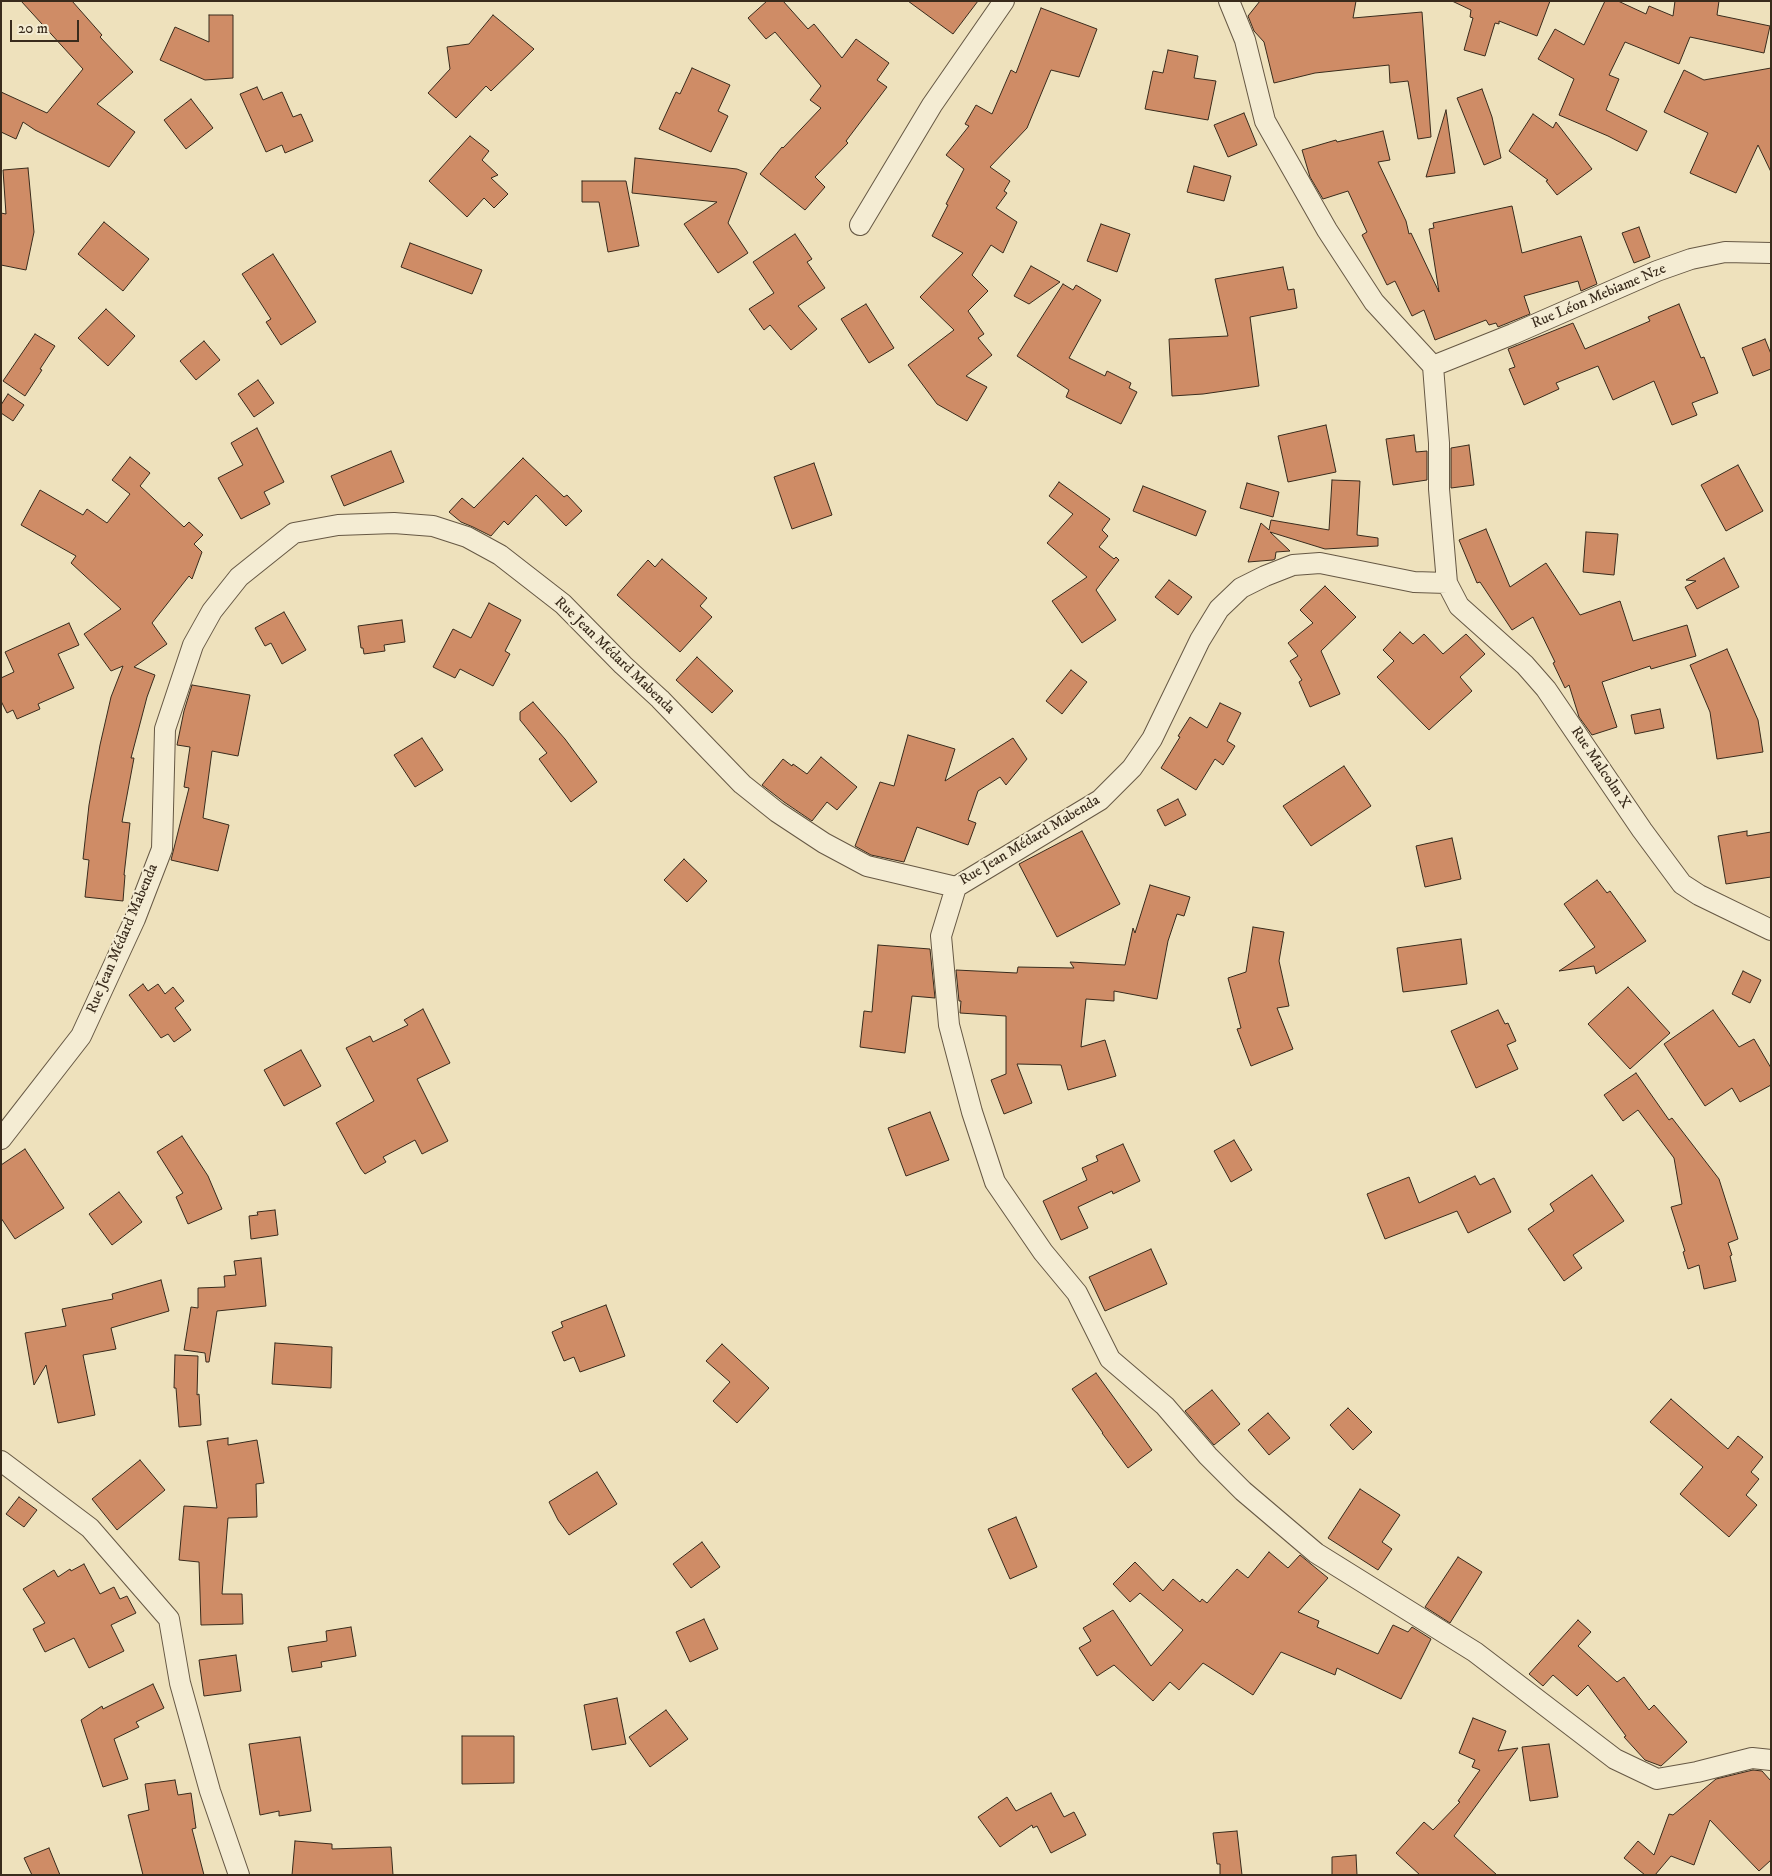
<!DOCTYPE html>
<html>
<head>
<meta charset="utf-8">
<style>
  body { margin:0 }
  #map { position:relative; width:1772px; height:1876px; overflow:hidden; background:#eee1bc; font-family:"IM FELL DW Pica",serif }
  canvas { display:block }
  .frame { position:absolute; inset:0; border:2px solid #392b1c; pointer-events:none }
  .scale { position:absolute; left:10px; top:20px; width:69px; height:22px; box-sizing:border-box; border:2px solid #392b1c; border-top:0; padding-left:6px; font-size:15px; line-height:18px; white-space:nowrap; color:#392b1c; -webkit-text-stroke:4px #f4ecd3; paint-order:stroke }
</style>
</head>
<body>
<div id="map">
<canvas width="1772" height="1876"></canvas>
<div class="frame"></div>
<div class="scale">20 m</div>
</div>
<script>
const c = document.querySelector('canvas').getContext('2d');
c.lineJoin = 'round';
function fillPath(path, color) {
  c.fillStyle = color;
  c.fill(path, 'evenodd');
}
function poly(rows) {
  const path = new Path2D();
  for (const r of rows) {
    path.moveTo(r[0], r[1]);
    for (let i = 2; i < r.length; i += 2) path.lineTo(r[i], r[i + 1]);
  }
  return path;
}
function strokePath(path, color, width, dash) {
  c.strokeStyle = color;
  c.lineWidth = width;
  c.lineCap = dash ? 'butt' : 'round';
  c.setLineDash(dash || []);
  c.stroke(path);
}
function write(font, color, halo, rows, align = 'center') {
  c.font = font + ' "IM FELL DW Pica",serif';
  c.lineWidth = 4;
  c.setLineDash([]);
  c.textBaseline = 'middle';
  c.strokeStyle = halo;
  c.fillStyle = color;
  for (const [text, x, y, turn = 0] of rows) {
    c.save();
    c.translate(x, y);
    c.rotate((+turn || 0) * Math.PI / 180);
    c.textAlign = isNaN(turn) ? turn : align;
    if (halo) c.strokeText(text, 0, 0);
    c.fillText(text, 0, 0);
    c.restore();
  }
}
const building = poly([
  [21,1,72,1,102,35,100,37,133,72,97,104,135,132,109,167,35,130,23,122,16,139,1,132,1,92,47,113,83,69,21,1],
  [767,1,783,1,808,29,814,24,842,58,856,39,889,63,877,80,887,87,846,141,848,143,815,177,825,187,805,210,760,174,782,147,783,148,821,108,810,100,821,86,775,32,766,39,748,18,767,1],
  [908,1,978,1,953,34,908,1],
  [1260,1,1356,1,1353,18,1422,12,1431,137,1418,139,1408,81,1390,83,1389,65,1315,73,1274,83,1264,42,1254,31,1248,16,1260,1],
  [1452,1,1550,1,1537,36,1499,21,1499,24,1495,23,1485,56,1464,50,1473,18,1470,17,1471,10,1452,1],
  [1605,1,1618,1,1646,14,1649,6,1673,16,1675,1,1719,1,1717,15,1770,26,1764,53,1690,37,1679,64,1625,42,1609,75,1619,79,1606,110,1647,131,1637,151,1608,136,1559,115,1574,79,1538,59,1555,29,1584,45,1605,1],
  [1041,8,1097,29,1079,77,1051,70,1027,128,990,167,1010,181,1004,191,1007,193,996,208,1017,222,1003,253,991,245,972,275,988,291,968,311,984,334,978,338,992,355,966,376,987,387,967,421,937,404,908,365,954,330,920,297,963,253,932,236,948,205,946,204,964,169,946,155,969,126,965,124,976,105,992,114,1011,70,1016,73,1041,8],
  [209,15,233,15,233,78,205,80,160,60,175,27,209,42,209,15],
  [493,15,534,49,491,91,486,86,456,118,428,93,450,69,447,47,469,44,493,15],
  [1168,50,1198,56,1194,78,1216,81,1208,120,1145,109,1153,71,1163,73,1168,50],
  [692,68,730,85,718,111,728,116,711,152,659,129,676,92,680,94,692,68],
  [1771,68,1771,172,1758,145,1736,193,1690,173,1708,133,1664,112,1684,70,1704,80,1771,68],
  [257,87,263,100,282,92,293,117,301,114,313,141,285,153,282,145,266,152,240,94,257,87],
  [1482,89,1492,117,1501,158,1484,165,1457,98,1482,89],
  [191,99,213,128,186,149,164,120,191,99],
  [1446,110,1455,173,1426,177,1446,110],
  [1244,113,1257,145,1228,157,1214,125,1244,113],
  [1533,114,1553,128,1556,122,1592,169,1557,195,1546,181,1548,180,1509,151,1533,114],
  [1383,131,1390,160,1378,162,1406,221,1409,234,1411,233,1439,292,1429,229,1434,228,1433,223,1512,206,1522,253,1581,236,1597,284,1581,291,1578,281,1524,296,1530,314,1498,327,1496,323,1489,325,1486,320,1435,340,1424,310,1412,316,1395,281,1387,285,1362,235,1367,232,1348,191,1323,199,1310,177,1302,150,1336,140,1337,142,1383,131],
  [470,136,489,151,482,160,498,175,491,178,508,194,494,208,484,198,467,217,429,181,470,136],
  [635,158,737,169,747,173,728,223,748,253,718,273,684,224,717,202,632,193,635,158],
  [1194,166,1231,176,1224,201,1187,192,1194,166],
  [28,168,34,232,26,270,1,265,1,213,6,214,3,170,28,168],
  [582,181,626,181,639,246,608,252,599,202,582,202,582,181],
  [104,222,149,259,123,291,78,254,104,222],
  [1101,224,1130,234,1117,272,1087,261,1101,224],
  [1639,227,1650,257,1634,263,1622,233,1639,227],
  [795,234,812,259,807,262,825,288,798,306,817,329,791,350,770,325,764,330,749,309,774,293,753,262,795,234],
  [410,243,482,270,472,294,401,267,410,243],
  [273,254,316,322,281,345,266,322,271,319,242,274,273,254],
  [1031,266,1060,282,1029,304,1014,296,1031,266],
  [1283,267,1288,290,1294,289,1297,308,1250,317,1259,386,1203,394,1172,396,1169,339,1228,336,1215,279,1283,267],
  [1063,284,1073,290,1076,285,1101,300,1069,358,1105,376,1107,371,1131,383,1129,388,1137,392,1121,424,1066,397,1069,390,1017,356,1063,284],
  [866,304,894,348,869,363,841,319,866,304],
  [1679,304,1701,358,1704,357,1718,393,1692,403,1697,415,1672,425,1654,381,1613,400,1598,366,1556,383,1559,389,1524,405,1509,369,1515,367,1508,349,1573,323,1585,349,1650,321,1648,317,1679,304],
  [106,309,135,336,108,366,78,338,106,309],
  [35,334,55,346,40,369,42,370,25,396,3,381,35,334],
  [1765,339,1771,354,1771,369,1753,376,1742,348,1765,339],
  [204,341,220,360,196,380,180,361,204,341],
  [258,380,274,403,254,417,238,394,258,380],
  [8,394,24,405,13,421,1,413,1,405,8,394],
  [1326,425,1336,472,1288,482,1278,436,1326,425],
  [257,428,284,482,264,492,270,504,241,519,218,478,243,465,231,443,257,428],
  [1414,435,1416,452,1427,451,1427,480,1393,485,1386,439,1414,435],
  [1469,445,1474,485,1451,488,1451,448,1469,445],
  [391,451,404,482,344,506,331,476,391,451],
  [130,457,150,473,140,486,184,527,189,522,203,535,194,544,202,552,192,579,189,576,152,623,167,644,134,667,155,675,147,697,131,758,134,758,122,822,130,823,124,875,125,875,123,901,85,897,89,860,83,859,89,805,100,745,111,697,123,666,111,671,84,634,121,609,71,563,76,556,21,525,40,490,83,515,87,509,107,523,130,494,112,480,130,457],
  [523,458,564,497,567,495,582,511,566,526,536,495,508,525,504,521,491,536,473,527,461,522,449,512,462,498,474,508,523,458],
  [814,463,832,515,792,529,774,477,814,463],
  [1738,465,1763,511,1726,531,1701,485,1738,465],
  [1332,480,1360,481,1357,535,1378,538,1378,546,1325,549,1270,532,1290,551,1276,552,1275,559,1273,560,1248,562,1261,523,1269,530,1271,520,1329,530,1332,480],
  [1059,482,1110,519,1102,530,1108,536,1099,547,1114,559,1116,557,1119,560,1096,590,1116,620,1082,643,1052,601,1087,577,1047,543,1073,514,1049,496,1059,482],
  [1247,483,1279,492,1273,517,1240,508,1247,483],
  [1143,486,1206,511,1196,536,1133,511,1143,486],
  [1486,529,1510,587,1546,563,1580,615,1620,601,1633,641,1687,625,1696,656,1651,669,1650,666,1602,682,1617,727,1592,735,1579,717,1569,685,1565,688,1553,663,1555,662,1533,617,1512,630,1480,582,1477,583,1459,540,1486,529],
  [1586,532,1618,534,1614,575,1583,572,1586,532],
  [1724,558,1739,587,1697,609,1685,587,1696,581,1686,580,1724,558],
  [662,559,707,598,700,606,712,617,680,652,617,595,648,560,655,567,662,559],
  [1169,580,1192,597,1178,615,1155,597,1169,580],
  [1325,586,1356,617,1321,651,1340,694,1310,707,1299,682,1302,680,1290,661,1298,656,1288,643,1313,623,1300,610,1325,586],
  [489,603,521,620,505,651,510,654,493,686,460,669,455,678,433,667,453,629,471,638,489,603],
  [284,612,306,650,282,664,271,643,265,646,255,628,284,612],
  [402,620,405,642,384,645,385,651,364,654,363,648,361,648,358,626,402,620],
  [69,623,79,645,58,654,74,688,38,704,40,709,17,719,13,710,7,713,1,701,1,678,14,672,5,652,69,623],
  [1400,632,1413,644,1424,634,1443,654,1466,634,1485,654,1460,677,1472,691,1429,730,1377,677,1394,661,1383,650,1400,632],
  [1727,649,1758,720,1763,752,1717,759,1710,712,1690,665,1727,649],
  [697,657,733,691,712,713,676,680,697,657],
  [1071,670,1087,682,1062,714,1046,701,1071,670],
  [192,685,250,695,238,756,212,751,203,818,229,825,218,871,171,860,189,788,184,787,190,747,177,745,184,711,192,685],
  [533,702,565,739,597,782,571,802,539,759,547,753,520,720,520,712,533,702],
  [1220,703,1241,713,1227,741,1235,746,1223,765,1215,759,1196,790,1161,768,1180,737,1178,736,1190,717,1207,728,1220,703],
  [1660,709,1664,728,1635,734,1631,715,1660,709],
  [908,735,955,749,945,781,1013,738,1027,759,1006,785,1000,777,978,791,968,820,976,823,968,845,917,827,904,862,871,855,855,846,880,782,894,786,908,735],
  [422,738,443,770,415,787,394,755,422,738],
  [821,757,857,787,837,810,827,802,812,821,784,802,762,785,783,759,792,766,793,764,807,774,821,757],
  [1344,766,1371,806,1311,846,1283,806,1344,766],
  [1178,799,1186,815,1165,826,1157,810,1178,799],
  [1082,831,1120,904,1057,937,1019,864,1082,831],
  [1747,831,1747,836,1771,832,1771,877,1726,884,1718,836,1747,831],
  [1452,838,1461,879,1425,887,1416,846,1452,838],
  [684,859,707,881,687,902,664,880,684,859],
  [1597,880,1607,893,1610,891,1646,941,1596,974,1594,966,1559,971,1595,947,1564,904,1597,880],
  [1150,885,1190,897,1184,916,1177,914,1168,941,1157,999,1114,991,1114,1001,1086,999,1081,1047,1105,1040,1116,1076,1068,1090,1061,1065,1017,1064,1032,1103,1004,1114,991,1080,1006,1074,1006,1016,960,1013,961,1001,959,1001,956,970,1017,973,1018,967,1074,968,1070,962,1125,965,1133,928,1135,933,1150,885],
  [1253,927,1284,932,1279,961,1289,1006,1277,1008,1293,1049,1251,1066,1237,1029,1241,1028,1228,978,1246,972,1253,927],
  [1461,939,1467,984,1403,992,1397,948,1461,939],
  [878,945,930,949,935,998,912,996,905,1053,860,1047,864,1011,872,1012,878,945],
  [1743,971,1761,980,1750,1003,1732,994,1743,971],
  [143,984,148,991,158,984,165,994,173,987,184,1001,175,1008,191,1030,174,1042,168,1034,161,1038,129,995,143,984],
  [1628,987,1670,1033,1630,1069,1588,1024,1628,987],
  [423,1009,450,1063,417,1079,448,1141,422,1154,415,1140,383,1157,386,1162,365,1174,361,1169,336,1123,374,1101,346,1048,370,1036,373,1042,408,1025,404,1020,423,1009],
  [1498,1010,1505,1024,1508,1023,1516,1041,1507,1045,1518,1069,1476,1088,1451,1031,1498,1010],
  [1713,1010,1739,1047,1754,1039,1771,1068,1771,1085,1740,1102,1732,1088,1705,1106,1664,1044,1713,1010],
  [301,1050,321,1086,284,1106,264,1070,301,1050],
  [1636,1073,1669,1120,1672,1118,1719,1179,1738,1239,1728,1243,1732,1255,1730,1256,1736,1281,1704,1289,1699,1265,1688,1269,1683,1252,1685,1251,1671,1207,1682,1204,1674,1158,1638,1110,1623,1121,1604,1095,1636,1073],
  [930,1112,949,1160,906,1176,888,1128,930,1112],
  [182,1136,208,1176,222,1209,188,1224,176,1197,183,1193,157,1152,182,1136],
  [1234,1140,1252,1170,1231,1182,1214,1151,1234,1140],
  [1123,1144,1140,1181,1113,1194,1112,1191,1078,1207,1088,1228,1061,1240,1043,1201,1087,1180,1082,1168,1098,1161,1096,1156,1123,1144],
  [25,1149,64,1208,15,1239,1,1218,1,1165,25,1149],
  [1592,1175,1624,1221,1573,1255,1582,1268,1564,1281,1528,1229,1554,1211,1550,1204,1592,1175],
  [1475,1176,1480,1185,1494,1178,1511,1212,1468,1233,1457,1211,1385,1239,1367,1194,1409,1177,1419,1203,1475,1176],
  [119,1192,142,1222,112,1245,89,1214,119,1192],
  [275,1210,278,1235,251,1239,249,1216,258,1215,257,1212,275,1210],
  [1151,1249,1167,1284,1105,1311,1089,1277,1151,1249],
  [261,1258,266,1306,217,1311,209,1362,206,1362,205,1353,184,1350,191,1307,198,1308,198,1288,225,1287,224,1276,236,1275,234,1261,261,1258],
  [161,1280,169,1311,111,1328,116,1349,83,1355,95,1415,58,1423,46,1365,34,1385,25,1333,66,1326,62,1309,113,1299,112,1294,161,1280],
  [606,1305,625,1356,580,1372,574,1357,564,1361,552,1332,563,1327,561,1322,606,1305],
  [275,1343,332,1347,331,1388,272,1384,275,1343],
  [722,1344,769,1388,737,1423,713,1401,730,1382,706,1361,722,1344],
  [175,1355,198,1356,197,1395,199,1394,201,1425,179,1427,176,1388,174,1388,175,1355],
  [1096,1373,1152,1450,1128,1468,1102,1433,1103,1433,1072,1389,1096,1373],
  [1212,1390,1240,1424,1214,1445,1185,1411,1212,1390],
  [1671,1399,1728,1449,1738,1436,1763,1457,1751,1472,1759,1479,1746,1495,1757,1505,1729,1537,1680,1494,1703,1467,1650,1422,1671,1399],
  [1348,1408,1372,1432,1353,1450,1330,1425,1348,1408],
  [1268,1413,1290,1438,1269,1455,1248,1430,1268,1413],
  [228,1438,228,1445,257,1440,264,1483,256,1484,257,1517,228,1518,222,1594,242,1594,243,1624,201,1625,199,1562,179,1560,184,1506,217,1508,207,1441,228,1438],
  [140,1460,165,1490,117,1530,92,1499,140,1460],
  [597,1472,617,1504,569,1535,558,1520,549,1502,597,1472],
  [1360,1489,1400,1515,1382,1542,1392,1549,1378,1570,1328,1538,1360,1489],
  [19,1497,37,1510,24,1527,6,1514,19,1497],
  [1016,1517,1037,1567,1010,1579,988,1529,1016,1517],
  [702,1542,720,1567,691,1588,673,1564,702,1542],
  [1269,1552,1288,1568,1300,1555,1328,1578,1298,1612,1319,1621,1317,1627,1378,1654,1393,1625,1408,1632,1412,1627,1431,1639,1401,1699,1337,1668,1335,1675,1281,1652,1253,1695,1203,1663,1179,1690,1170,1682,1153,1701,1114,1665,1097,1676,1079,1648,1091,1641,1083,1628,1113,1610,1151,1666,1183,1630,1140,1593,1130,1602,1113,1584,1135,1562,1163,1591,1173,1579,1200,1602,1202,1599,1207,1603,1237,1569,1248,1578,1269,1552],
  [1458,1557,1482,1572,1450,1623,1425,1607,1458,1557],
  [84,1564,100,1594,114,1587,120,1599,127,1596,136,1613,111,1625,124,1651,89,1668,74,1638,45,1652,33,1629,45,1623,23,1589,54,1570,58,1577,70,1569,71,1571,84,1564],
  [704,1619,718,1649,690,1662,676,1632,704,1619],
  [1578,1620,1591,1632,1578,1646,1617,1682,1624,1677,1649,1710,1654,1705,1687,1742,1661,1766,1645,1760,1624,1737,1626,1736,1588,1685,1577,1696,1553,1675,1543,1686,1529,1674,1578,1620],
  [351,1627,356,1656,321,1662,322,1667,292,1672,288,1647,327,1641,326,1631,351,1627],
  [236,1655,241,1691,204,1696,199,1660,236,1655],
  [153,1684,164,1708,136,1722,139,1727,114,1739,128,1779,103,1787,81,1720,102,1706,103,1709,153,1684],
  [617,1698,626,1744,592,1750,584,1705,617,1698],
  [666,1710,688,1739,650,1767,629,1737,666,1710],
  [1473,1718,1506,1731,1498,1751,1518,1748,1454,1836,1497,1875,1420,1875,1396,1853,1424,1822,1433,1830,1460,1802,1458,1801,1480,1770,1472,1767,1475,1760,1459,1753,1473,1718],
  [462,1736,514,1736,514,1783,462,1784,462,1736],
  [300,1737,311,1811,279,1816,279,1811,260,1815,249,1744,300,1737],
  [1549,1744,1558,1797,1530,1801,1522,1747,1549,1744],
  [1753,1770,1762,1771,1771,1781,1771,1860,1759,1871,1710,1820,1694,1865,1671,1856,1655,1875,1645,1875,1624,1858,1638,1841,1654,1855,1669,1814,1673,1815,1716,1779,1753,1770],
  [175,1780,178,1795,191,1793,196,1828,192,1829,204,1875,143,1875,128,1815,149,1810,145,1784,175,1780],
  [1051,1793,1064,1817,1074,1812,1086,1835,1051,1853,1037,1826,1033,1828,1032,1825,1000,1847,978,1817,1007,1797,1016,1811,1051,1793],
  [1237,1831,1242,1875,1220,1875,1220,1864,1217,1864,1213,1833,1237,1831],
  [295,1841,332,1844,332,1849,391,1847,393,1875,292,1875,295,1841],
  [49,1848,60,1875,32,1875,24,1858,49,1848],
  [1356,1855,1357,1875,1332,1875,1332,1857,1356,1855]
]);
const street = poly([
  [1229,1,1245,40,1265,121,1327,230,1374,302,1433,366,1439,443,1439,489,1447,583,1459,606,1525,665,1546,689,1642,830,1682,884,1699,895,1771,930],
  [860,225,932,105,1004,1],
  [1433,366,1513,334,1657,271,1691,259,1725,252,1771,253],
  [956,887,941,936,949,1025,972,1112,995,1182,1043,1252,1077,1293,1110,1359,1165,1406,1208,1456,1243,1491,1316,1553,1475,1652,1615,1759,1657,1779,1697,1772,1752,1758,1771,1760],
  [1,1139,81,1036,135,919,162,849,165,729,193,645,212,611,239,577,294,533,338,525,394,523,433,526,467,537,500,555,563,604,623,665,660,699,742,784,777,812,824,843,867,866,956,887,1100,800,1132,768,1152,739,1200,640,1219,609,1241,588,1265,576,1293,565,1320,563,1414,582,1447,583],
  [1,1461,90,1528,169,1619,180,1683,210,1791,239,1875]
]);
const streetNames = [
  ["Rue Léon Mebiame Nze",1599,297,-23],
  ["Rue Jean Médard Mabenda",614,656,44],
  ["Rue Malcolm X",1600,768,56],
  ["Rue Jean Médard Mabenda",1030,841,-31],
  ["Rue Jean Médard Mabenda",123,939,-67]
];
fillPath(building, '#cf8c66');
strokePath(building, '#392b1c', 1);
strokePath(street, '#665844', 22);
strokePath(street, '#f4ecd3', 20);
write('15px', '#392b1c', '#f4ecd3', streetNames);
</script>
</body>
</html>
